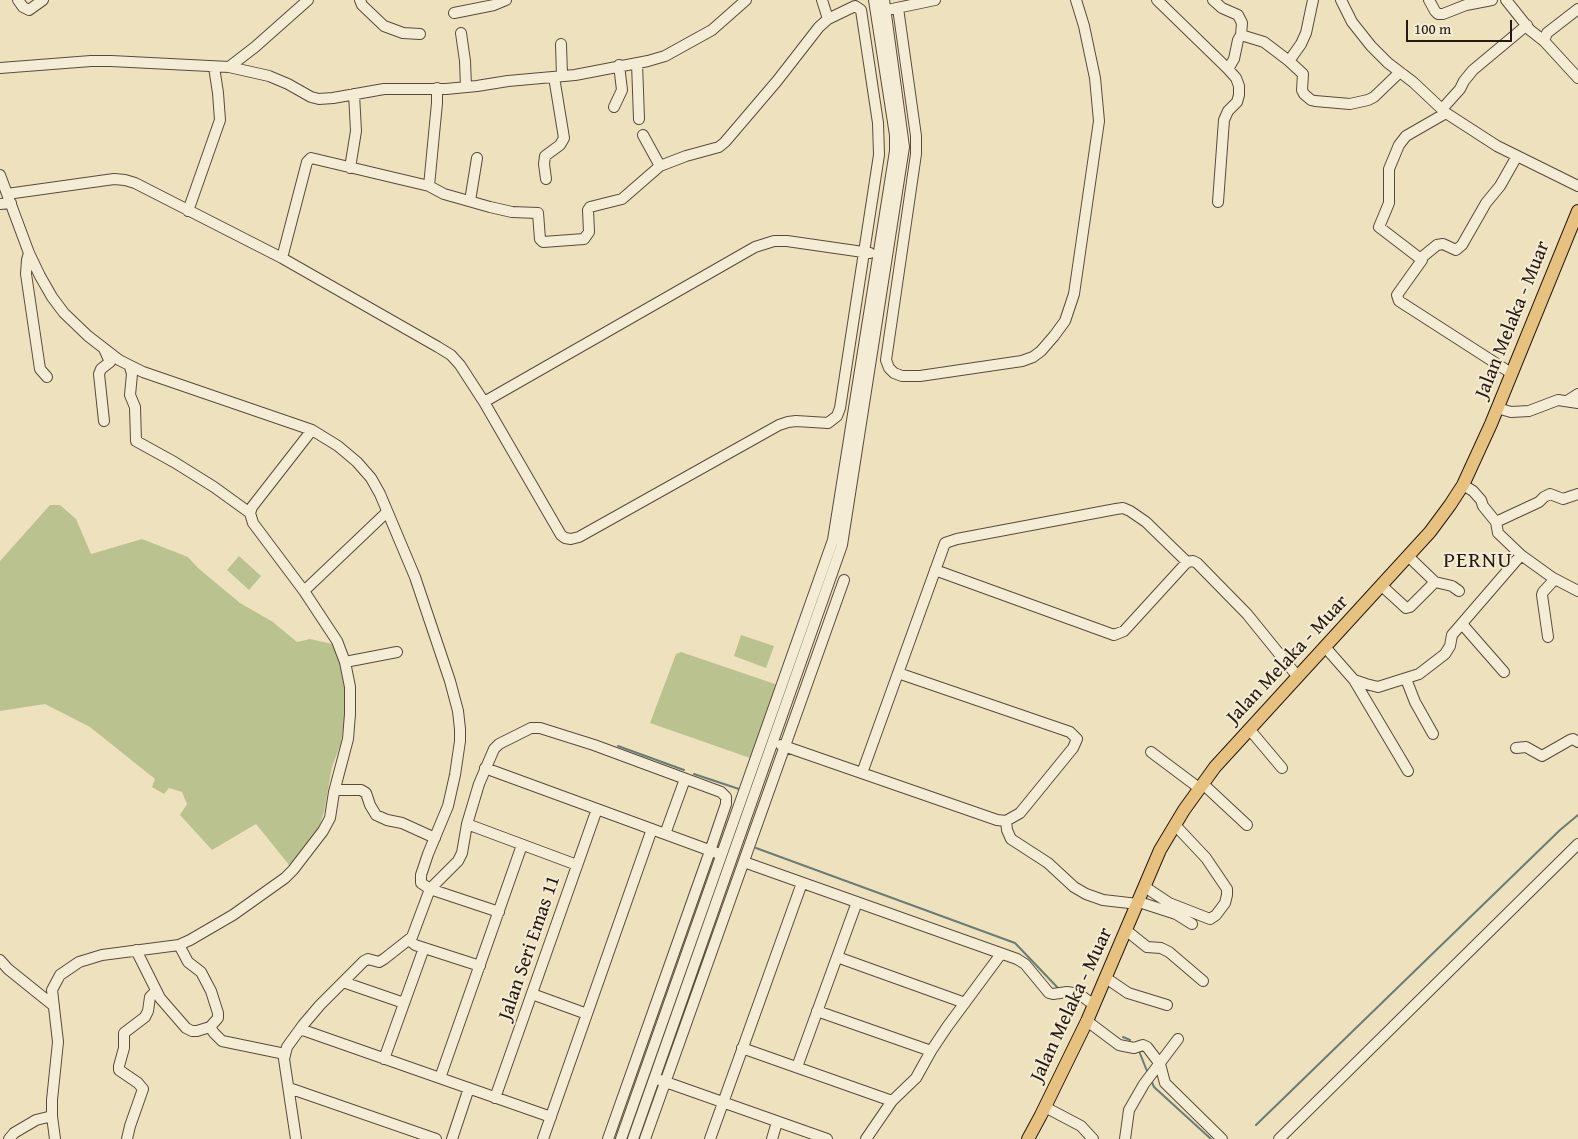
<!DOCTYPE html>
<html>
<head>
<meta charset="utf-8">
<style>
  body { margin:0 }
  #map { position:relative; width:1578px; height:1139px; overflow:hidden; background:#eee2be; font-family:"Gentium Book Plus",serif }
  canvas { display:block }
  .scale { position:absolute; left:1406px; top:20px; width:106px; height:22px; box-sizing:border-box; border:2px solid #271910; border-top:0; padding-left:6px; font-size:15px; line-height:18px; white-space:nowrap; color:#271910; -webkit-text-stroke:4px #f4ecd5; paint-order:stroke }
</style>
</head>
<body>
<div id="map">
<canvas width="1578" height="1139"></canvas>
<div class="scale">100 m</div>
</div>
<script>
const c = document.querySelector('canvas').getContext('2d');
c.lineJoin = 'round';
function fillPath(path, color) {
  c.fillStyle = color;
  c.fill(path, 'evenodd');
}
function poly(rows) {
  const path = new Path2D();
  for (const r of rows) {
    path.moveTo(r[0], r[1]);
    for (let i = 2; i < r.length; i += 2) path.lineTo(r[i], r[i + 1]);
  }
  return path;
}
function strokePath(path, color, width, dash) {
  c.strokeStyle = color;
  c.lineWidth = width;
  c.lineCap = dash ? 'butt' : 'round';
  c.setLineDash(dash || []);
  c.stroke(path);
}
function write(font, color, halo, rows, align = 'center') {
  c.font = font + ' "Gentium Book Plus",serif';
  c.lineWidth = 4;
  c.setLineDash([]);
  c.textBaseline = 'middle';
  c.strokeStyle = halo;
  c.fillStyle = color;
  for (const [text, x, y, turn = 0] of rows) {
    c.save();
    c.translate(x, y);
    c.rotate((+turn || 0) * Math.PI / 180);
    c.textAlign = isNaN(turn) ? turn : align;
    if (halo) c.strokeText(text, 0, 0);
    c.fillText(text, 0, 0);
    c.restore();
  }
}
const green = poly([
  [50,505,60,505,76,519,91,554,142,539,188,557,198,568,240,603,273,622,297,642,310,639,332,644,343,664,346,709,341,743,332,767,324,812,319,827,290,866,256,824,212,850,180,815,187,804,182,792,169,788,164,794,152,787,155,779,90,727,45,704,0,711,0,561],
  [239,556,261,576,249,590,227,570],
  [741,635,774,646,766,668,734,656],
  [681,652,778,685,750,758,650,723,676,654]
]);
const stream = poly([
  [618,746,684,770],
  [694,774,739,789,739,792],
  [756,848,1015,943,1058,988],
  [1123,1037,1130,1040],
  [1139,1051,1147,1071],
  [1151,1080,1154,1087,1211,1139],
  [1256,1125,1560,830,1578,815]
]);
const minor = poly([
  [18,0,23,7,29,10,43,0],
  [360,0,362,5,384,26,403,33,420,34],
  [822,0,828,19],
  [1157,0,1228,69,1236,78,1239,86,1239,95,1237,102,1228,111,1224,120,1218,202],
  [1213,0,1222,8,1238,15,1242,23,1241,35],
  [1341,0,1352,22,1371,46,1388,63,1413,82,1446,113,1497,146,1578,186],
  [1429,0,1435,11,1438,14,1443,14,1466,5,1492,0],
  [1506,0,1530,30,1544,41,1578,78],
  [898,8,916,136,916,154,886,360,889,368,894,373,902,376,920,376,1022,361,1033,357,1041,351,1054,336,1065,321,1074,294,1099,121,1095,78,1084,26,1076,0],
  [892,9,935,0],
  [454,13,494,5,506,0],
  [461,33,465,61,466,87],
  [1544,41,1547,33,1578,9],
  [561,44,562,76],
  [1289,61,1301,44,1306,33,1313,0],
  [637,63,639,119],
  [229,67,255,47,308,0],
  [0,68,91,61,111,61,229,67,269,76,288,84,311,97,319,99,333,98,384,89,446,89,477,86,508,81,575,75,648,61,665,56,712,30,746,0],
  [1228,69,1234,59,1238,40,1241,35,1264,42,1289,61,1303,74,1302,90,1304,94,1311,100,1315,101,1350,104,1368,100,1374,97,1400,72],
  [614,107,622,90,619,65],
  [1443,108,1460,89,1464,81,1473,70,1527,25],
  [1446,113,1406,136,1399,145,1389,169,1389,203,1379,227,1422,260,1397,295,1399,301,1511,373],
  [643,135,660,166],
  [350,168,356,131,354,94],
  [0,175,29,253,40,276,52,297,64,313,88,336,119,360,143,372,312,430,338,446,357,462,371,478,380,494,415,577,450,681,458,711,460,729,460,741,455,775,448,806,428,854,421,875,421,883,430,889,499,912],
  [546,179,544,164,545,156,560,145,564,138,554,77],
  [429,186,437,103,437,88],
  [7,194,114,179,125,180,135,183,282,258,438,347,451,355,460,365,484,402,561,535,565,538,571,539,579,537,779,425,788,422,796,421,828,423,837,416,840,408,879,155,878,123,861,10,855,6,828,19,819,27,777,81,725,142,719,147,686,156,660,166,622,199,590,207,588,210,589,232,584,239,543,242,540,239,538,213,512,212,490,207,444,194,429,186,311,158,307,162,282,258],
  [470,201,477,158],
  [0,204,11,203],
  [188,211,220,120,218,93,214,67],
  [29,253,27,260,26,274,40,369,47,377],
  [1421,258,1437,245,1443,244,1456,250,1462,245,1486,203,1500,186,1517,156],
  [1567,401,1578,394],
  [484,402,755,247,774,241,787,241,870,253],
  [1497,408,1511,412,1529,411,1558,400,1578,403],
  [104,421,99,374,101,369,110,362,105,351],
  [1463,485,1473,491,1481,500,1483,506,1496,522,1498,533,1521,555,1553,578,1578,591],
  [250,513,252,507,312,430],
  [1496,522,1539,502,1544,497,1550,494,1563,499,1578,494],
  [935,570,1114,635,1124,631,1187,562],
  [1435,582,1452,586,1459,591],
  [1382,586,1406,608,1410,607,1435,582,1409,557],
  [304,591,387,512],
  [1462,624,1504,672],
  [1548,637,1542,595,1543,592,1555,579],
  [1325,647,1354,680,1366,684,1378,687,1419,674,1445,654,1450,646,1452,635,1521,555],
  [345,662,397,652],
  [1406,679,1415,702,1433,734],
  [1354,680,1408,771],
  [1250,730,1282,768],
  [781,745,997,820,1006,821,1020,813,1073,748,1077,739,1070,732,898,673],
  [1516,748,1526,747,1542,756,1570,740,1573,739,1578,742],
  [1151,752,1199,788],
  [485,768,717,853],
  [862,773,945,543,957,539,1116,509,1123,508,1130,511,1146,522,1187,562,1193,561,1197,563,1247,614,1298,677],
  [1203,784,1247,825],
  [335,790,361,790,366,793,370,805,376,815,387,820,402,823,435,838],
  [1006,821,1007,830,1011,839,1048,863,1074,887,1086,894,1103,900,1138,904],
  [467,824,577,865],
  [665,834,685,779],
  [744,862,1017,959,1025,964,1049,993,1053,994,1067,992,1079,994,1094,1005],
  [1145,887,1169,903,1210,919,1216,915,1225,903,1227,895,1227,889,1206,858,1175,825],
  [1139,902,1176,914,1192,924],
  [1127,931,1147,947,1161,948,1169,952,1203,981],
  [409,940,415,945,480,966],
  [179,945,188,962,201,972,211,991,218,1013,218,1018,210,1027,214,1033,222,1041,285,1054],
  [136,950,160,998,186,1028,192,1031,197,1031,210,1027],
  [837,957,965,1003],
  [0,960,8,969,54,1006],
  [1106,978,1128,993,1167,1005],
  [343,982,404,1003],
  [532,994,587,1014],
  [817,1011,931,1051],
  [1087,1021,1119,1045,1134,1048,1143,1045,1147,1047,1160,1064,1165,1083,1222,1139],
  [300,1029,551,1117],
  [742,1048,892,1101],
  [384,1059,424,948],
  [797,1067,857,902],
  [440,1078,522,845],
  [660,1080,827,1139],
  [289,1088,436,1139],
  [495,1098,597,809],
  [1045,1107,1081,1126,1093,1139],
  [9,1139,14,1133,36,1120,52,1116],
  [55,1139,52,1116,52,1100,58,1042,52,990,60,975,79,962,102,955,179,945,190,940,233,915,285,878,293,870,323,831,330,818,334,792,348,739,350,714,350,687,345,662,337,641,304,591,253,523,250,513,214,487,174,462,136,441,135,407,130,395,132,374,130,367],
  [127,1139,130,1126,143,1089,138,1083,119,1070,119,1066,124,1048,124,1033,145,1017,148,1011,150,997,156,991],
  [296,1139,284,1059,287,1047,303,1025,320,1005,364,961,368,959,379,962,384,959,412,937,430,889,458,861,462,853,467,824,479,784,494,749,499,744,531,728,540,728,594,745,721,792,726,797,726,804,710,851,608,1139],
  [452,1139,469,1088],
  [543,1139,652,829],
  [621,1139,833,540,895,151,895,135,874,0],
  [633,1139,842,545,904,147,884,0],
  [645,1139,844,580],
  [710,1139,802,883],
  [772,1139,777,1122],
  [866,1139,892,1101,916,1078,931,1051,947,1027,1001,954],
  [1125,1139,1129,1110,1144,1084,1178,1039],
  [1279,1139,1578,844]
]);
const major = poly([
  [1028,1139,1041,1115,1087,1021,1160,850,1184,810,1215,767,1430,532,1450,505,1463,485,1491,424,1578,211]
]);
const streetNames = [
  ["Jalan Melaka - Muar",1513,320,-68],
  ["Jalan Melaka - Muar",1288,660,-47],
  ["Jalan Seri Emas 11",530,948,-71],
  ["Jalan Melaka - Muar",1072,1005,-65]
];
const quarterNames = [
  ["PERNU",1478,561]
];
fillPath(green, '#bac390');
strokePath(stream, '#6c7b74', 2);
strokePath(minor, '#594b3c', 12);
strokePath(major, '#271910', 14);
strokePath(minor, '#f4ecd5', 10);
strokePath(major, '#e7c17f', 12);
write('20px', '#271910', '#f4ecd5', streetNames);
c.letterSpacing = '1px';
write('22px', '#271910', '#f4ecd5', quarterNames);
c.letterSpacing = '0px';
</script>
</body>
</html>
